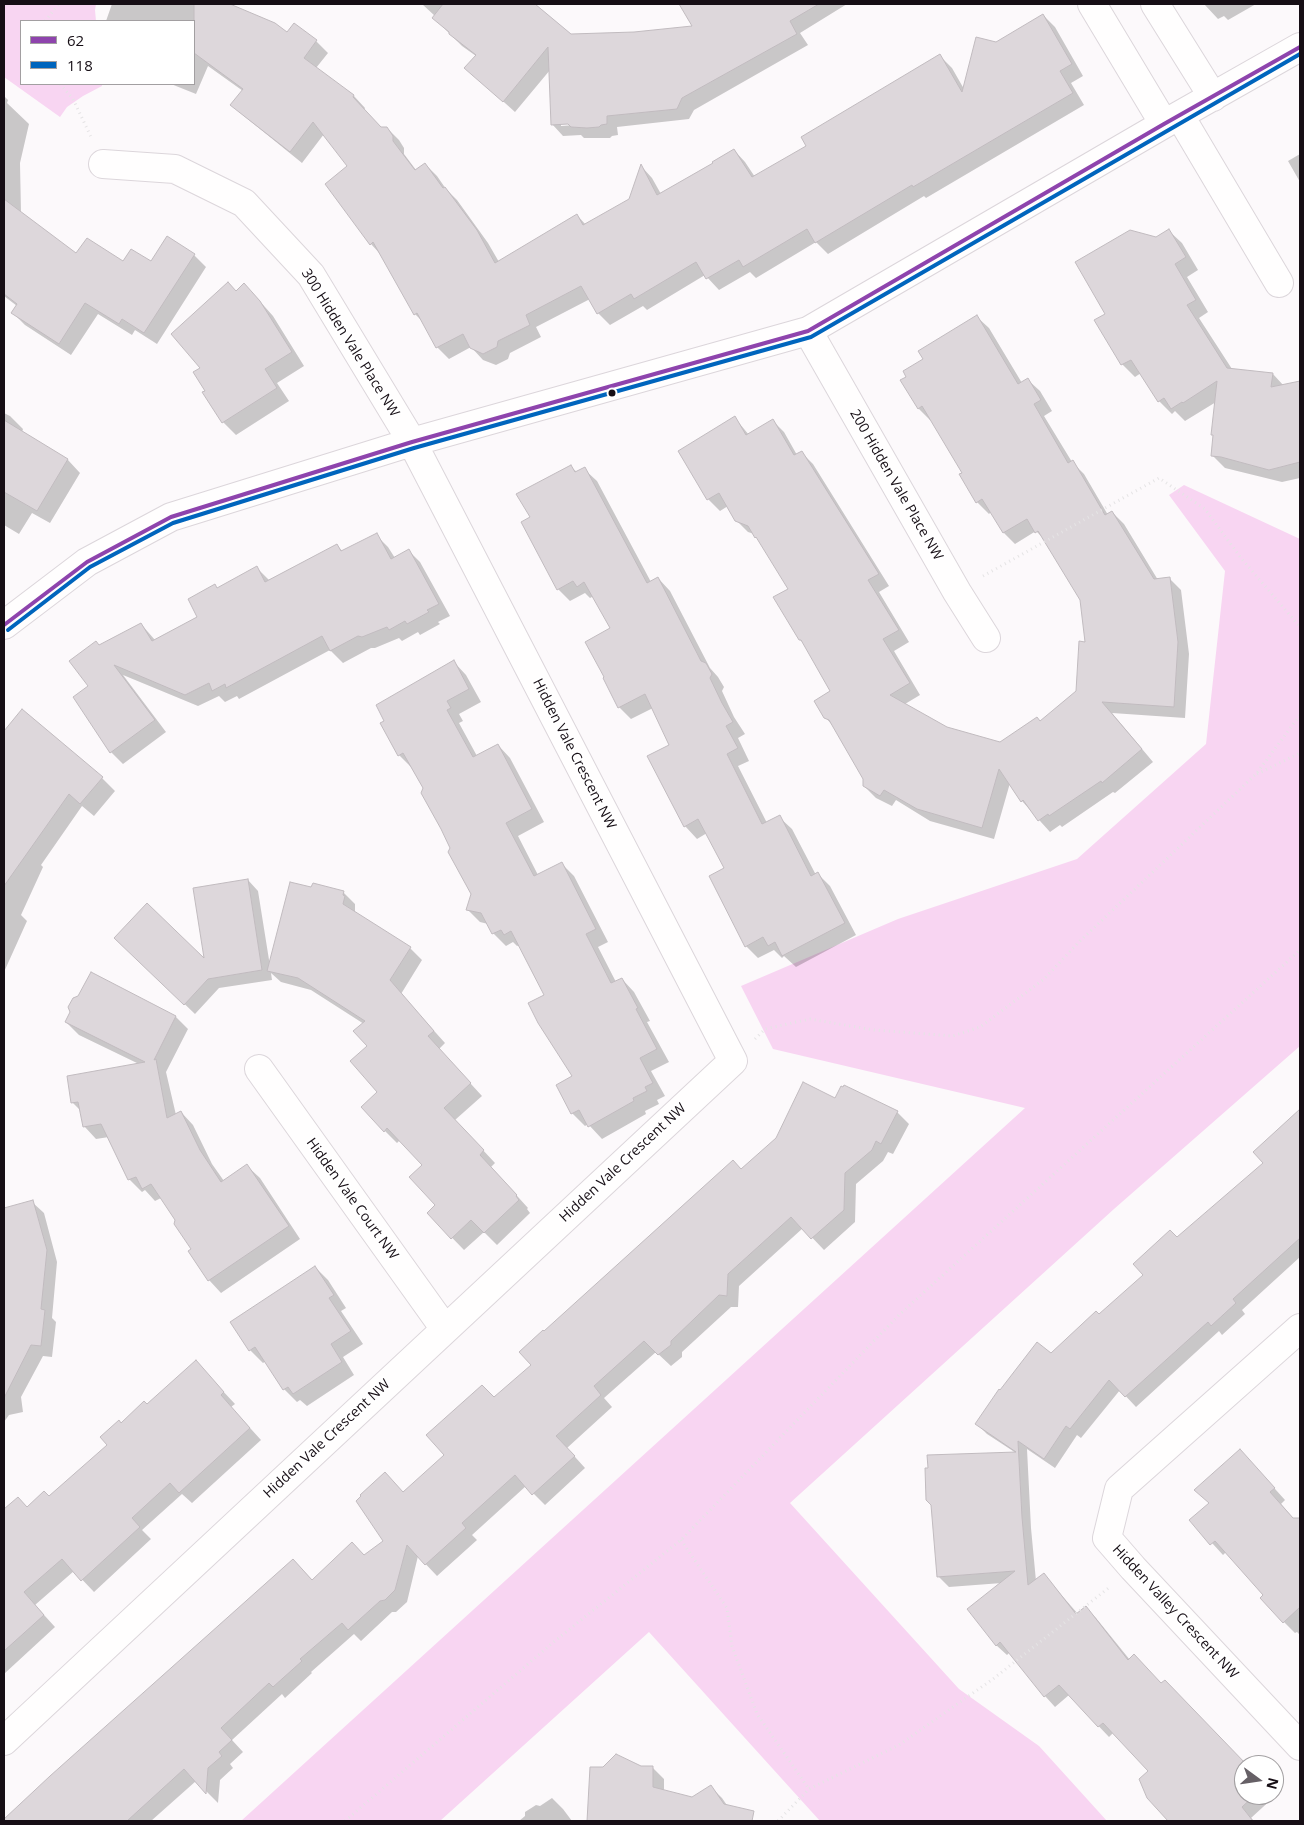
<!DOCTYPE html>
<html>
<head>
<meta charset="utf-8">
<style>
  body { margin:0 }
  #map { position:relative; width:1304px; height:1825px; overflow:hidden; background:#fcf9fb; font-family:"Open Sans",sans-serif }
  canvas { display:block }
  .frame { position:absolute; inset:0; border:5px solid #160e15; pointer-events:none }
  .legend { position:absolute; left:20px; top:20px; width:175px; height:65px; box-sizing:border-box; background:#fff; border:1px solid #a29fa1; margin:0; padding:6px 9px; list-style:none; font-size:15px; color:#160e15 }
  .legend li { display:flex; align-items:center; gap:10px; height:25px }
  .legend b { width:25px; border:1px solid #a29fa1 }
  .north { position:absolute; left:1234px; top:1755px; width:50px; height:50px; box-sizing:border-box; background:#fff; border:1px solid #a29fa1; border-radius:50%; rotate:104deg; font-size:14px; font-weight:700; line-height:20px; text-align:center; color:#160e15 }
  .north::after { content:''; display:block; margin:auto; width:18px; height:22px; background:#666066; clip-path:polygon(50% 0,100% 100%,50% 72%,0 100%) }
</style>
</head>
<body>
<div id="map">
<canvas width="1304" height="1825"></canvas>
<div class="frame"></div>
<ul class="legend">
<li><b style="height:6px;background:#8e44ad"></b>62</li>
<li><b style="height:6px;background:#0065bd"></b>118</li>
</ul>
<div class="north">N</div>
</div>
<script>
const c = document.querySelector('canvas').getContext('2d');
c.lineJoin = 'round';
function fillPath(path, color) {
  c.fillStyle = color;
  c.fill(path, 'evenodd');
}
function poly(rows) {
  const path = new Path2D();
  for (const r of rows) {
    path.moveTo(r[0], r[1]);
    for (let i = 2; i < r.length; i += 2) path.lineTo(r[i], r[i + 1]);
  }
  return path;
}
function strokePath(path, color, width, dash) {
  c.strokeStyle = color;
  c.lineWidth = width;
  c.lineCap = dash ? 'butt' : 'round';
  c.setLineDash(dash || []);
  c.stroke(path);
}
function write(font, color, halo, rows, align = 'center') {
  c.font = font + ' "Open Sans",sans-serif';
  c.lineWidth = 4;
  c.setLineDash([]);
  c.textBaseline = 'middle';
  c.strokeStyle = halo;
  c.fillStyle = color;
  for (const [text, x, y, turn = 0] of rows) {
    c.save();
    c.translate(x, y);
    c.rotate((+turn || 0) * Math.PI / 180);
    c.textAlign = isNaN(turn) ? turn : align;
    if (halo) c.strokeText(text, 0, 0);
    c.fillText(text, 0, 0);
    c.restore();
  }
}
const green = poly([
  [4,4,96,4,95,10,96,21,21,21,21,84,102,84,102,86,83,96,67,107,60,117,4,77],
  [1184,485,1300,539,1300,1046,1114,1209,790,1503,959,1689,1039,1746,1107,1821,820,1821,649,1632,440,1821,241,1821,1025,1108,773,1049,741,986,898,919,1077,859,1206,744,1225,571,1169,495]
]);
const shadow = poly([
  [112,4,227,4,275,24,288,34,316,41,328,53,316,68,354,96,365,108,364,110,381,128,387,128,399,140,404,148,404,154,416,170,425,164,437,176,446,189,457,200,488,243,499,262,577,215,586,225,630,200,642,167,652,178,661,194,714,163,734,150,745,162,755,177,808,146,940,56,952,68,964,89,997,43,1043,15,1055,27,1083,76,1071,83,1084,105,926,198,924,196,828,254,816,242,756,278,750,272,719,290,705,275,647,310,643,306,610,325,598,313,590,299,536,327,541,337,510,353,508,359,496,365,483,360,471,347,449,359,437,347,424,323,415,314,382,256,371,244,326,184,349,166,324,134,302,163,244,116,232,105,243,91,208,66,196,94,171,84,194,84,194,21,106,21],
  [422,4,533,4,570,35,634,33,694,27,680,4,847,4,800,33,808,45,694,110,689,119,617,127,618,135,612,136,610,138,584,138,581,135,563,136,552,124,550,70,515,112,466,68,476,56,462,46,434,18,435,16],
  [561,123,574,123,575,125,561,126],
  [1204,4,1256,4,1228,20,1224,16,1218,19],
  [4,96,8,100,7,103,29,124,20,163,21,213,77,255,123,263,151,263,194,255,206,267,157,344,135,330,132,335,98,314,71,355,25,325,13,313,17,306,4,296],
  [1300,154,1300,182,1288,161],
  [1169,231,1182,243,1198,270,1187,277,1208,312,1199,318,1232,369,1273,374,1284,386,1300,382,1300,478,1282,482,1225,468,1212,455,1214,437,1212,434,1216,402,1185,421,1175,411,1172,414,1159,401,1141,373,1135,377,1122,364,1107,314,1156,238],
  [236,292,257,298,273,316,304,366,277,383,289,401,236,435,223,422,207,391,202,368],
  [977,317,989,328,1022,383,1028,380,1040,391,1052,411,1044,416,1072,462,1084,474,1108,515,1112,512,1124,524,1158,580,1169,578,1181,590,1189,654,1185,718,1112,713,1153,762,1115,793,1113,792,1062,827,1060,825,1050,832,1022,801,1010,783,994,839,930,821,896,800,892,806,876,798,864,786,865,779,834,727,825,717,832,692,805,644,800,640,789,589,762,544,754,534,748,532,736,520,728,506,720,511,708,499,679,451,735,418,749,435,773,421,784,432,797,455,801,452,813,464,889,586,879,592,909,642,894,651,920,695,905,704,946,728,1000,744,1041,722,1077,692,1087,643,1081,600,1046,541,1036,531,1015,544,1004,533,991,512,989,514,977,502,964,473,931,419,930,420,919,409,908,377,924,359],
  [4,413,10,416,23,429,22,432,68,460,80,473,50,523,32,513,19,534,4,525],
  [571,467,577,472,584,469,597,481,651,582,658,578,670,591,710,668,718,677,724,687,722,691,734,717,745,734,738,738,749,761,738,766,767,823,779,817,792,829,816,875,818,874,830,886,856,935,796,967,784,956,782,958,774,950,758,958,746,946,726,868,707,833,697,839,685,826,671,746,653,708,631,719,619,707,612,629,594,596,590,598,585,593,570,601,558,589,531,518],
  [376,535,388,547,395,558,408,550,420,562,450,616,438,622,440,624,420,635,418,632,402,641,399,638,375,648,371,648,343,663,330,650,239,699,237,696,225,702,219,696,198,706,123,675,166,732,123,764,111,752,90,686,99,646,141,624,155,640,198,617,218,589,257,568,269,580,337,545,343,552],
  [454,662,466,675,481,702,459,714,463,721,459,723,477,756,498,745,510,758,544,822,518,836,538,875,561,863,574,876,608,942,598,947,616,982,622,979,634,992,650,1021,647,1022,669,1062,651,1071,665,1096,657,1100,659,1104,645,1111,646,1114,602,1139,588,1124,585,1126,572,1113,574,1077,546,995,520,945,517,946,513,942,506,946,493,933,488,924,480,922,467,909,472,894,424,788,411,767,399,755],
  [23,711,102,778,115,791,94,816,82,806,41,865,43,867,21,915,27,921,4,972,4,733],
  [248,880,258,891,270,966,312,889,343,892,355,904,355,913,410,948,422,960,401,994,445,1043,439,1049,482,1096,455,1120,495,1163,491,1167,528,1208,527,1209,530,1213,497,1245,484,1232,464,1250,428,1213,437,1205,424,1166,400,1140,397,1143,385,1131,379,1092,364,1024,311,990,281,982,271,973,272,980,219,988,195,1014,126,948,206,961],
  [91,974,176,1017,188,1029,166,1072,176,1115,181,1112,193,1125,212,1164,224,1181,247,1166,260,1178,300,1239,221,1293,209,1280,176,1220,161,1198,155,1201,145,1190,142,1192,129,1179,109,1137,96,1139,84,1126,81,1111,72,1102,139,1064,79,1035,66,1022],
  [835,1100,897,1112,909,1124,893,1154,888,1152,883,1161,856,1184,855,1222,824,1250,803,1228,739,1286,738,1307,731,1307,682,1352,682,1357,671,1366,656,1352,604,1398,612,1407,567,1448,585,1468,545,1505,526,1486,472,1535,477,1540,437,1576,418,1556,407,1602,396,1612,392,1612,361,1641,354,1634,311,1672,312,1673,285,1698,282,1694,232,1740,243,1752,230,1764,233,1768,220,1780,218,1803,196,1781,151,1821,4,1821,293,1560,313,1581,364,1556,384,1541,403,1493,446,1455,494,1398,533,1365,544,1332,741,1171],
  [1300,1126,1300,1257,1242,1310,1245,1314,1222,1335,1219,1331,1136,1407,1120,1390,1081,1438,1077,1435,1055,1468,1027,1449,1031,1528,1036,1581,1044,1575,1078,1614,1086,1608,1096,1618,1130,1660,1161,1685,1245,1765,1244,1795,1273,1795,1275,1796,1251,1818,1254,1821,1170,1821,1148,1798,1149,1771,1114,1732,1109,1737,1069,1695,1055,1707,1045,1696,1010,1652,1007,1655,996,1645,1002,1583,949,1587,938,1576,1016,1453,987,1434,977,1424,1051,1355,1099,1316,1145,1275,1177,1239,1265,1163],
  [32,1202,44,1213,57,1262,52,1318,56,1322,52,1357,43,1356,21,1397,23,1412,9,1415,4,1422,4,1209],
  [315,1267,328,1280,346,1308,341,1311,363,1344,343,1357,354,1375,307,1406,300,1400,297,1402,284,1389,266,1361,263,1363,250,1350],
  [207,1374,235,1404,231,1407,261,1440,192,1503,182,1494,142,1530,151,1539,94,1592,74,1571,35,1605,55,1627,4,1674,4,1528,9,1524,4,1518,4,1511,18,1498,28,1508,49,1498,109,1445,122,1424,147,1406],
  [1240,1450,1285,1500,1281,1504,1294,1519,1300,1520,1300,1635,1297,1632,1295,1633,1284,1622,1265,1595,1226,1552,1223,1555,1191,1520,1210,1503],
  [591,1768,653,1768,664,1779,664,1791,693,1798,711,1787,722,1798,735,1817,734,1821,588,1821],
  [552,1798,563,1809,572,1821,519,1821,525,1816,525,1812,536,1805,540,1806]
]);
const building = poly([
  [194,4,230,4,275,23,287,32,294,23,317,40,304,58,354,95,353,97,381,127,387,127,393,136,393,141,415,170,425,163,443,188,445,187,477,230,495,263,577,214,583,225,629,199,641,164,657,195,713,163,712,162,734,149,752,177,806,146,801,137,940,54,962,92,976,37,996,42,1043,14,1072,64,1060,71,1073,93,913,187,912,185,815,243,807,229,743,267,739,260,706,279,696,262,634,299,631,294,597,314,581,286,526,315,530,325,498,341,497,347,483,354,470,348,463,334,436,348,417,313,414,315,373,242,370,245,325,184,347,166,313,122,290,152,230,105,243,89,194,53,194,4],
  [443,4,535,4,571,34,634,32,692,26,679,4,819,4,790,21,797,34,682,98,677,109,607,116,607,124,601,125,599,127,587,128,571,127,568,124,551,125,548,47,503,102,464,68,476,55,449,34,449,32,432,18,443,4],
  [4,199,76,253,87,238,123,261,131,249,151,261,167,236,195,254,144,333,122,319,119,324,85,303,59,344,11,313,17,304,4,294,4,199],
  [1169,229,1186,257,1175,264,1196,300,1187,305,1227,368,1273,373,1271,387,1300,381,1300,462,1269,470,1221,457,1211,456,1213,435,1211,435,1217,381,1183,403,1182,402,1171,409,1164,398,1158,402,1131,360,1121,365,1094,320,1105,314,1075,262,1130,230,1156,237,1169,229],
  [228,282,236,291,244,283,260,301,292,352,265,369,277,388,222,423,202,392,205,391,193,372,200,368,171,334,228,282],
  [977,315,1018,384,1028,378,1041,400,1034,404,1068,463,1073,460,1105,515,1112,511,1154,579,1170,577,1178,642,1174,707,1102,702,1142,749,1102,783,1101,781,1049,816,1048,814,1038,821,1023,800,1021,802,999,769,982,828,917,809,884,790,880,796,863,786,863,779,829,720,824,718,814,701,830,691,801,640,799,640,773,597,788,589,756,537,755,538,748,526,735,521,719,493,707,500,678,451,735,416,746,435,773,419,794,455,802,451,879,574,868,580,899,630,883,639,910,683,890,695,947,727,1000,742,1037,717,1040,721,1076,691,1079,641,1085,642,1080,600,1038,531,1035,533,1027,519,1003,533,982,499,976,503,959,474,962,473,922,406,918,409,900,380,906,377,903,371,923,359,918,351,977,315],
  [4,420,68,459,37,511,4,492,4,420],
  [571,465,575,472,585,467,647,583,658,577,701,661,706,663,712,674,710,678,722,703,733,722,726,726,738,748,727,754,762,824,780,815,811,876,818,872,845,923,782,956,775,942,768,946,763,937,745,947,709,876,724,868,698,819,684,827,647,756,669,745,645,694,618,708,603,678,604,677,585,642,610,628,584,582,577,587,573,581,557,590,521,522,530,517,516,494,571,465],
  [377,533,391,559,409,549,439,604,427,610,429,612,407,624,405,621,389,630,387,627,362,637,358,636,330,651,322,636,226,688,225,684,212,691,209,683,185,695,114,665,155,720,110,753,73,697,88,686,69,661,96,641,99,645,141,623,152,641,197,617,188,599,215,584,217,588,257,566,265,582,337,544,341,551,377,533],
  [454,660,469,689,447,701,451,708,447,710,473,757,498,744,532,809,506,823,534,876,562,862,596,929,586,934,611,983,622,978,638,1008,636,1009,657,1049,640,1058,653,1083,645,1087,647,1091,633,1098,634,1101,588,1127,579,1110,571,1114,556,1085,572,1076,538,1023,528,1003,544,995,511,931,504,935,501,930,492,934,481,913,466,910,471,894,448,852,450,848,441,829,421,793,423,788,403,753,398,756,380,723,384,721,376,705,454,660],
  [22,709,103,777,80,804,69,794,4,886,4,731,22,709],
  [248,879,262,970,208,979,184,1005,114,938,147,903,204,958,193,888,248,879],
  [290,882,311,887,313,883,344,891,343,895,345,896,343,904,411,947,390,980,434,1031,428,1036,471,1083,444,1108,484,1150,480,1155,517,1195,516,1196,519,1200,484,1233,471,1220,451,1239,427,1213,435,1205,409,1177,422,1165,387,1128,384,1132,361,1107,377,1092,350,1061,367,1046,353,1031,365,1021,298,978,267,971,290,882],
  [91,972,176,1016,154,1060,156,1059,167,1118,181,1111,200,1150,221,1182,247,1164,289,1226,208,1281,188,1251,191,1249,174,1224,175,1220,151,1184,142,1189,136,1177,128,1180,101,1124,83,1127,78,1102,71,1103,67,1076,145,1062,65,1022,70,1012,68,1007,73,998,78,996,91,972],
  [803,1082,835,1098,841,1086,843,1087,844,1085,898,1111,881,1144,876,1141,872,1150,845,1173,844,1210,811,1239,791,1217,728,1274,727,1296,719,1295,671,1341,671,1345,658,1355,644,1341,594,1386,601,1395,556,1436,575,1456,532,1495,515,1475,462,1523,466,1528,425,1565,407,1545,395,1590,385,1600,380,1601,348,1630,342,1623,300,1659,302,1661,273,1687,269,1683,221,1728,232,1740,219,1752,222,1756,208,1768,206,1794,184,1769,127,1821,4,1821,4,1819,50,1776,293,1559,312,1580,352,1542,364,1555,383,1541,356,1501,361,1496,360,1495,385,1472,403,1492,444,1455,426,1435,482,1385,494,1397,531,1365,519,1352,543,1330,544,1331,733,1160,741,1169,776,1138,803,1082],
  [1300,1109,1300,1238,1233,1299,1236,1303,1211,1326,1208,1322,1125,1397,1109,1380,1070,1429,1066,1426,1044,1459,1018,1441,1022,1517,1028,1585,1044,1573,1076,1614,1086,1606,1128,1660,1134,1654,1161,1683,1165,1680,1247,1765,1244,1765,1244,1795,1255,1795,1242,1807,1253,1821,1168,1821,1147,1798,1139,1779,1148,1771,1103,1723,1098,1727,1059,1685,1044,1697,1000,1642,996,1646,967,1609,1015,1571,937,1577,931,1505,926,1500,925,1468,928,1468,927,1455,1016,1452,975,1424,999,1389,1000,1390,1037,1342,1051,1353,1096,1311,1099,1314,1143,1275,1133,1264,1170,1230,1177,1237,1263,1163,1253,1152,1300,1109],
  [33,1200,47,1250,41,1309,45,1310,41,1346,31,1345,4,1398,4,1208,33,1200],
  [315,1266,334,1295,329,1298,351,1331,331,1344,342,1362,293,1394,288,1387,283,1390,255,1347,249,1351,230,1322,315,1266],
  [196,1360,224,1392,221,1395,250,1428,179,1493,170,1483,132,1518,140,1527,81,1581,62,1559,24,1592,44,1615,4,1651,4,1509,18,1497,27,1507,44,1491,49,1496,107,1445,100,1437,119,1420,121,1423,144,1401,147,1404,196,1360],
  [1240,1449,1275,1488,1270,1492,1293,1518,1300,1518,1300,1607,1283,1623,1260,1598,1263,1595,1215,1541,1210,1545,1189,1520,1209,1503,1194,1490,1240,1449],
  [616,1754,641,1766,653,1766,653,1787,692,1797,711,1785,724,1804,754,1811,752,1821,587,1821,590,1767,603,1767,616,1754]
]);
const path = poly([
  [45,21,59,4],
  [60,84,73,99,91,137],
  [983,576,1159,478,1205,509,1241,558,1300,627],
  [1257,774,1300,753],
  [755,1039,765,1029,810,1019,874,1030,953,1036,980,1027,1044,979,1078,943,1256,774,1300,715],
  [681,1540,727,1608,732,1646,757,1714,809,1789],
  [345,1821,556,1640,681,1540,899,1315,1300,950],
  [778,1821,809,1789,899,1745,993,1679,1111,1586]
]);
const minor = poly([
  [1092,4,1164,124],
  [1155,4,1213,97],
  [1180,116,1279,283],
  [808,331,957,592,986,638],
  [4,625,87,562,171,517,412,442,808,331,1164,124,1300,47],
  [259,1069,445,1329],
  [1300,1328,1119,1489,1107,1538,1133,1568,1300,1746],
  [4,1741,733,1061,412,442,311,275,244,203,175,169,103,164]
]);
const bus1 = poly([
  [4,625,87,562,171,517,412,442,808,331,1164,124,1300,47]
]);
const bus2 = poly([
  [8,630,90,567,173,523,414,448,811,337,1300,54]
]);
const markers = [
  [612,393,4.5,"#160e15"]
];
const streetNames = [
  ["300 Hidden Vale Place NW",350,343,58],
  ["200 Hidden Vale Place NW",896,485,60],
  ["Hidden Vale Crescent NW",574,754,63],
  ["Hidden Vale Crescent NW",623,1163,-43],
  ["Hidden Vale Court NW",352,1199,54],
  ["Hidden Vale Crescent NW",327,1439,-43],
  ["Hidden Valley Crescent NW",1175,1612,47]
];
fillPath(green, '#f8d5f2');
fillPath(shadow, '#0003');
fillPath(building, '#ddd7db');
strokePath(building, '#c1bbbf', 1);
strokePath(minor, '#dcd6db', 30);
strokePath(path, '#e5e4e5', 3, [1, 4]);
strokePath(minor, '#fffefe', 28);
strokePath(bus1, '#8e44ad', 4);
strokePath(bus2, '#0065bd', 4);
for (const [x, y, r, color] of markers) {
  const dot = new Path2D();
  dot.arc(x, y, r, 0, 2 * Math.PI);
  c.fillStyle = color;
  c.fill(dot);
  strokePath(dot, '#fff', 2);
}
write('14px', '#160e15', '#fff', streetNames);
</script>
</body>
</html>
